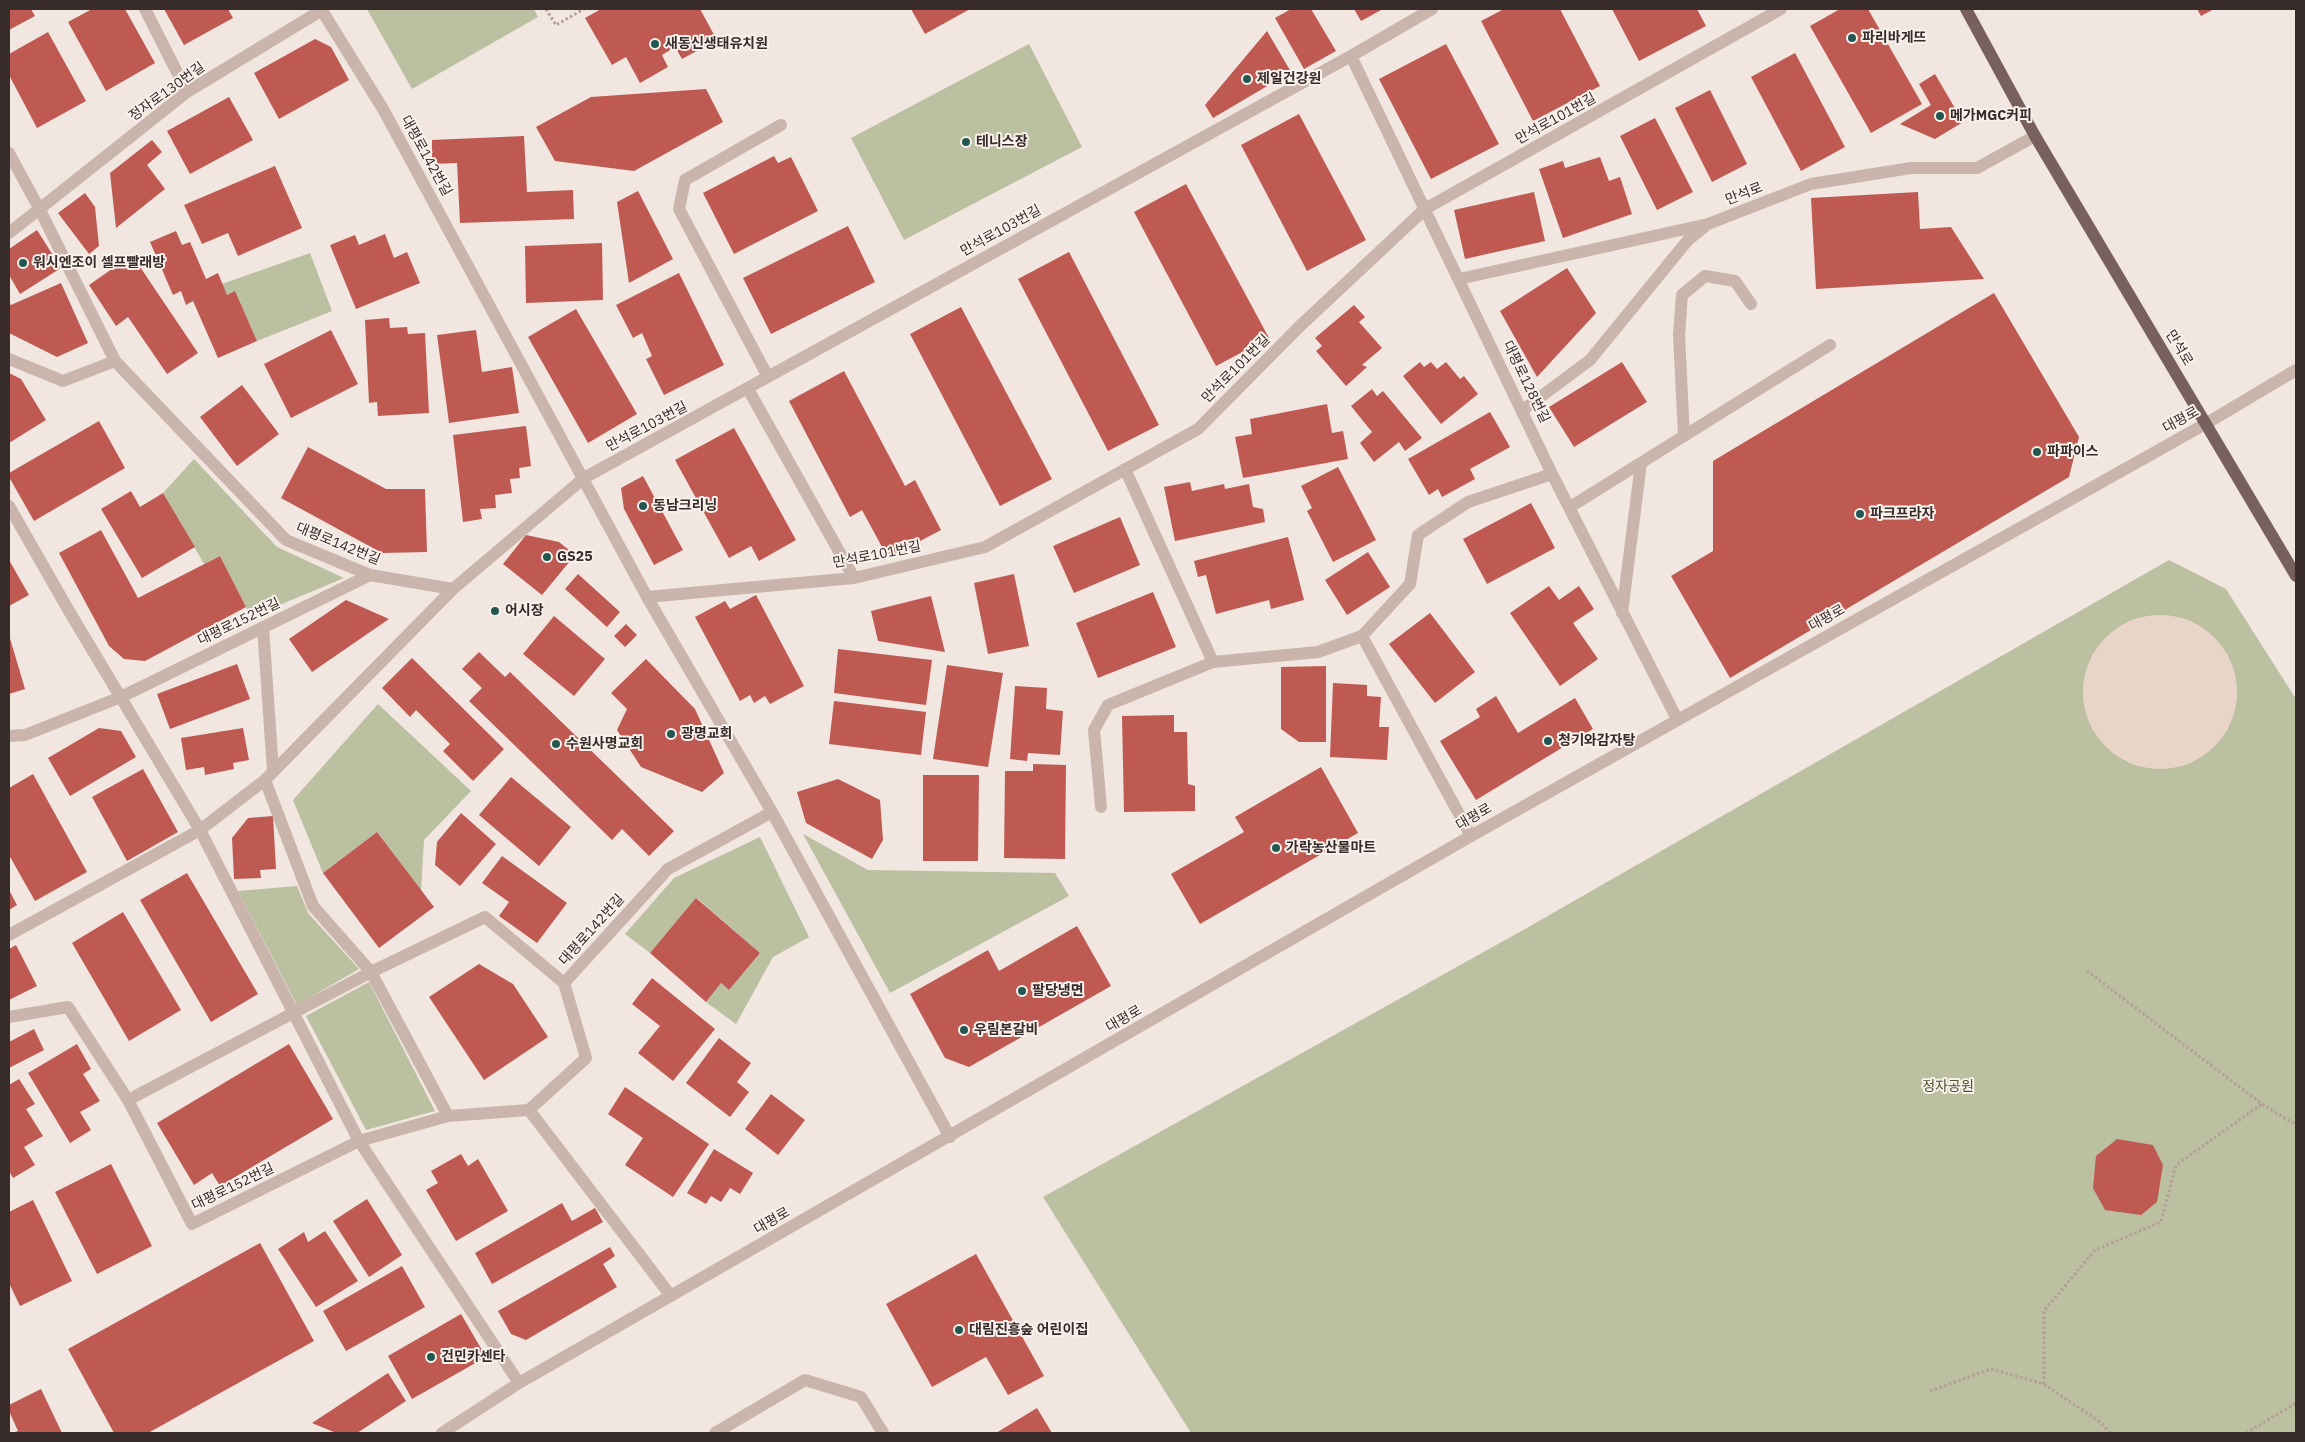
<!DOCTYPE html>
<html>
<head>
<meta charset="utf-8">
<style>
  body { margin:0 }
  #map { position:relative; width:2305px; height:1442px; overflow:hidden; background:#f1e6e0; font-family:"IBM Plex Sans",sans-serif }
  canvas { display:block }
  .frame { position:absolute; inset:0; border:10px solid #382c2b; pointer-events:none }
</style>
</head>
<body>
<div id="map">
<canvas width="2305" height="1442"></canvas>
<div class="frame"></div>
</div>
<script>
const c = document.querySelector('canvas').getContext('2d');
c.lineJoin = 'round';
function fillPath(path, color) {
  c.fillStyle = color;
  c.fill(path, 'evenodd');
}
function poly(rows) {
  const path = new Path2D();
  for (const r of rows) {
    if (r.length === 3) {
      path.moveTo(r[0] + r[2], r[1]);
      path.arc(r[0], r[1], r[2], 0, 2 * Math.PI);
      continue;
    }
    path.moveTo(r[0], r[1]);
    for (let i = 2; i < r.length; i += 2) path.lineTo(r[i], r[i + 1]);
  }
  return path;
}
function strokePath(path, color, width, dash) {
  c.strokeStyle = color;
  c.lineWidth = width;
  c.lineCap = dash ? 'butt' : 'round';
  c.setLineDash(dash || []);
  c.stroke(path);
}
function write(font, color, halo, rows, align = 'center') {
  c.font = font + ' "IBM Plex Sans","Noto Sans KR",sans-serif';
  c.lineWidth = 4;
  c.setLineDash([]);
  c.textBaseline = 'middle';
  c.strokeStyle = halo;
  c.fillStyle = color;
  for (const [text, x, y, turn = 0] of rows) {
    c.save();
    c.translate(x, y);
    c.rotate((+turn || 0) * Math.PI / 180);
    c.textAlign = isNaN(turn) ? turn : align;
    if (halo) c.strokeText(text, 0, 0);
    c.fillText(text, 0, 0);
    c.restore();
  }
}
const green = poly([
  [367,9,534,9,538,17,412,89],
  [1029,44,1082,147,904,240,851,138],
  [310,253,332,311,257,341,235,292,227,295,222,284],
  [194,459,277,547,344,578,251,617,220,556,204,564,163,493],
  [2169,560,2226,589,2296,699,2296,1433,1191,1433,1043,1197,1525,929],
  [378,704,471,791,424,840,421,891,377,832,323,873,293,800],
  [803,834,868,870,1055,873,1069,896,890,993],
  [760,837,809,937,773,957,736,1024,706,1002,721,983,729,990,760,953,697,898,650,953,625,934,674,878],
  [297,886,308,913,359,969,297,1005,238,891],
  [369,982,435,1111,366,1130,306,1016]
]);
const plaza = poly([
  [2160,692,77]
]);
const building = poly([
  [9,9,31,9,35,16,9,30],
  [92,9,125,9,155,63,106,91,68,22],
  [164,9,228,9,233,18,184,45],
  [601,9,700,9,717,40,682,59,675,47,662,55,668,67,640,83,626,57,612,65,585,18],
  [911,9,970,9,925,34],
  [1291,9,1311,9,1336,51,1304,69,1275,18],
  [1354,9,1383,9,1361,21],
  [1504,9,1560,9,1600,86,1533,121,1481,21],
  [1612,9,1697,9,1706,26,1639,61],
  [1840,9,1868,9,1922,104,1871,133,1810,26],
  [2197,9,2214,9,2201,16],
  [1267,31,1291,72,1213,118,1205,105],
  [48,32,86,101,37,128,9,75,9,54],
  [315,39,331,47,349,80,279,119,254,73],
  [1446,44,1499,144,1431,179,1379,79],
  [1795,53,1845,147,1801,171,1751,77],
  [1935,74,1963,122,1935,139,1900,124,1931,105,1919,84],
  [706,89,723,122,634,171,555,161,536,127,591,97],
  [1710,90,1747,164,1712,182,1675,108],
  [229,97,253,140,190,174,167,131],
  [1299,114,1366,240,1307,271,1241,145],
  [1655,118,1693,192,1657,210,1620,136],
  [524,136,527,192,573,190,574,219,460,223,457,163,432,164,432,140],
  [152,140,162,152,147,165,165,189,116,228,110,173],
  [774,156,778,163,791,157,818,211,734,254,703,193],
  [1600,157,1609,181,1620,177,1632,214,1563,238,1539,169,1563,161,1565,168],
  [275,166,302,228,238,256,228,233,202,244,184,205],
  [1186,184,1269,338,1216,366,1134,212],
  [638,191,673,259,629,283,617,202],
  [1534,192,1545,241,1465,259,1454,210],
  [1918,192,1920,229,1951,227,1984,279,1816,289,1811,198],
  [85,193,95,207,99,246,89,254,58,213],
  [848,226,875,282,771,334,743,278],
  [37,230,61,268,20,294,9,275,9,249],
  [176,231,182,245,190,242,206,279,218,273,227,295,235,291,257,341,218,358,193,301,186,305,181,291,173,295,150,242],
  [385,234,394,258,407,252,420,283,356,309,330,245,355,235,359,245],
  [602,243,603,300,526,303,525,246],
  [1069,252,1159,425,1108,451,1018,279],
  [132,255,198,353,167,374,128,317,116,326,89,285],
  [1567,268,1596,313,1537,377,1500,311],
  [679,273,724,365,664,395,646,359,652,356,642,333,633,338,616,305],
  [61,283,88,343,57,357,9,333,9,303,11,305],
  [1994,293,2079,437,2069,477,1730,678,1671,576,1713,551,1713,461],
  [1354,305,1365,317,1359,322,1382,348,1362,365,1367,367,1346,386,1316,351,1322,346,1315,338],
  [961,307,1052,479,1000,506,910,334],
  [576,309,637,414,588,443,528,337],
  [389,318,390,328,407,327,408,334,425,333,429,413,378,416,377,402,369,403,365,320],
  [331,330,358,384,291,418,264,364],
  [476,330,482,372,512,367,519,413,449,423,437,335],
  [1420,362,1424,367,1431,362,1437,369,1446,362,1460,379,1464,376,1478,394,1441,424,1403,376],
  [1622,362,1647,402,1574,447,1549,407],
  [844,371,905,486,915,480,941,530,888,558,862,510,850,517,789,401],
  [9,373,21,379,46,420,9,443],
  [242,385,279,434,237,466,200,417],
  [1372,389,1377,396,1383,391,1422,438,1405,451,1399,442,1374,462,1360,443,1372,432,1351,406],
  [1327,404,1332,433,1343,431,1348,459,1243,478,1235,437,1252,434,1250,419],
  [1490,412,1510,447,1470,469,1475,479,1442,497,1438,489,1429,495,1408,459],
  [99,421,125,468,34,521,9,477,9,473],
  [526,426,531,466,519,468,520,478,510,479,512,493,495,495,496,508,480,509,482,519,463,522,453,435],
  [734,428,796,540,759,561,751,546,729,558,675,460],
  [308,447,386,489,425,489,427,552,382,553,281,498],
  [1338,467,1376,540,1333,562,1307,511,1312,508,1301,486],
  [643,476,683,550,654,565,624,509,621,488],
  [1190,482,1192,491,1224,484,1225,489,1249,484,1253,507,1263,509,1265,522,1175,541,1164,487],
  [131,491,140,507,163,493,195,547,142,578,101,509],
  [1531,503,1555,548,1487,584,1463,539],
  [1120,517,1140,565,1074,593,1053,546],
  [101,530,138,598,220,556,246,607,145,661,124,659,109,646,59,553],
  [526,535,559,542,575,555,542,595,503,564],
  [1288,537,1304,600,1271,609,1269,600,1216,614,1206,575,1198,577,1194,561],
  [1368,552,1390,587,1347,615,1325,580],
  [9,560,29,595,9,606],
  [578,574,620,612,607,627,565,589],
  [1014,574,1029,646,988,654,974,583],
  [1549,586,1559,600,1579,586,1594,609,1573,623,1598,659,1560,686,1510,613],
  [1153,592,1176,647,1098,678,1076,623],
  [756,595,804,686,770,704,765,696,754,703,750,695,740,701,695,617,725,601,730,609],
  [931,596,945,652,878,641,871,611],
  [346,600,389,619,312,672,289,639],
  [1430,613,1475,672,1435,703,1389,644],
  [554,616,605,659,574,696,523,654],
  [626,624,637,635,625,647,614,636],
  [9,635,25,689,9,694],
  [838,649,932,660,926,705,834,693],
  [479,652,505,677,510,672,674,831,649,856,622,829,612,840,469,701,482,688,462,669],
  [412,658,504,749,473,781,443,751,450,744,416,710,410,717,382,688],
  [646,659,695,709,724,773,702,792,641,767,617,730,627,709,611,693],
  [237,664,250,699,170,729,157,694],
  [947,665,1003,673,988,767,933,759],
  [1326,666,1326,742,1299,742,1281,729,1281,667],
  [1333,683,1367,685,1367,696,1381,697,1379,727,1389,727,1387,760,1330,757],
  [1015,686,1047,688,1046,709,1063,711,1060,755,1028,753,1027,761,1010,759],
  [1496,696,1518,733,1575,698,1593,729,1476,800,1440,741,1480,717,1476,709],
  [834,701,926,712,921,755,829,744],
  [1174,715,1174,732,1187,732,1188,784,1195,786,1195,811,1124,812,1122,716],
  [99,728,121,731,136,757,70,796,48,758],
  [243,728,249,760,233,763,234,769,205,775,204,767,186,770,181,738],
  [1033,764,1066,765,1065,859,1004,858,1005,771,1033,771],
  [1321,767,1358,833,1200,924,1171,874,1244,832,1235,817],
  [143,769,178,832,127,861,92,797],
  [33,774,87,872,35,901,9,855,9,788],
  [923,775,979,775,978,861,923,861],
  [511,777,571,827,539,866,479,815],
  [838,779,880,800,883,840,872,859,806,823,797,792],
  [461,813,496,844,460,886,435,865,437,842],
  [273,816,276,869,260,870,261,878,234,879,232,838,248,818],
  [377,832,434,907,379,948,323,873],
  [502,856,567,903,537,943,499,916,509,902,482,883],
  [187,873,258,994,211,1022,140,900],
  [9,890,17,905,9,910],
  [696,898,760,953,729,990,721,983,706,1002,650,953],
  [123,912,181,1010,129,1041,72,943],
  [1077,926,1111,986,969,1067,945,1058,910,994,988,950,999,971],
  [16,945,37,986,9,1000,9,949],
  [479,964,513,984,548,1037,484,1080,429,997],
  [652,978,715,1029,673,1081,638,1053,660,1026,632,1004],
  [34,1029,44,1050,9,1068,9,1042],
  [719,1038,751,1063,737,1082,749,1092,730,1117,686,1083],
  [77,1044,91,1069,83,1074,100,1101,80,1112,91,1130,70,1143,28,1073],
  [289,1044,333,1119,220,1186,212,1173,194,1185,157,1123],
  [19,1079,35,1104,26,1109,43,1136,24,1147,35,1165,13,1178,9,1171,9,1085],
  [625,1087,709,1144,673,1197,625,1165,643,1138,608,1114],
  [771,1094,805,1120,778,1155,745,1129],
  [2117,1139,2153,1145,2163,1165,2157,1202,2141,1215,2105,1210,2093,1188,2096,1156],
  [714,1149,753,1173,740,1194,730,1188,721,1202,711,1196,706,1204,687,1193],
  [461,1154,468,1166,478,1159,508,1211,456,1241,426,1190,438,1183,431,1171],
  [111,1164,152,1246,97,1274,55,1192],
  [367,1199,402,1255,369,1277,333,1221],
  [33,1200,72,1281,20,1306,9,1283,9,1212],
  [562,1203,572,1221,595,1208,603,1222,492,1284,475,1253],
  [325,1231,358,1281,316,1307,278,1249,304,1232,308,1242],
  [260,1243,314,1341,148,1433,114,1433,68,1349],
  [610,1247,615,1256,603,1264,617,1287,526,1340,511,1334,498,1311],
  [976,1254,1044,1376,1008,1395,986,1357,932,1387,886,1304],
  [402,1266,425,1307,346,1351,323,1311],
  [461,1314,486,1357,412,1399,388,1356],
  [388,1373,406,1401,357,1433,336,1433,312,1423],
  [41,1389,62,1433,12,1433,18,1431,9,1411,9,1405],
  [1037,1408,1052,1433,996,1433]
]);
const path = poly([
  [546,9,556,25,584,9],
  [2087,971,2262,1104,2296,1125],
  [2044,1384,2044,1311,2095,1250,2161,1222,2176,1165,2262,1104],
  [1930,1391,1991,1369,2044,1384,2100,1422,2110,1433],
  [2246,1433,2296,1403]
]);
const minor = poly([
  [145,9,187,92],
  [321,9,383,109,647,597,772,812,950,1137],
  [1351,56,1552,474,1677,719],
  [9,153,40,210,115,361,286,540,370,575,453,589],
  [9,233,187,92,322,10],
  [1459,279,1708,224,1811,184,1911,168,1977,168,2035,136],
  [9,359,63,381,115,361],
  [768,377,679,209,685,180,781,125],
  [748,389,854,578],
  [1523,410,1590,360,1688,240,1704,227],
  [1684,436,1679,335,1682,295,1705,276,1735,281,1751,304],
  [1125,469,1213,662],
  [9,506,69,611,200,830,359,1141,519,1383],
  [1570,507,1830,345],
  [647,597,854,578,985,547,1198,429,1299,327,1425,209,1781,9],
  [1622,613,1641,463],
  [263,627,273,771],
  [1362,636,1410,584,1418,535,1468,502,1552,474],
  [9,736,25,735,121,697,370,575],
  [265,780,313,906,371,972,448,1116],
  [1101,807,1094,730,1108,705,1213,662,1318,652,1362,636,1471,836],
  [9,935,200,830,265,780,453,589,584,478,1351,56,1432,9],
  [9,1017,68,1007,128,1100,371,972,485,917,564,983],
  [128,1100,192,1224,359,1141,448,1116,529,1110],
  [529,1110,586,1058,564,983,668,869,772,812],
  [529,1110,671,1296],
  [442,1433,519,1383,1471,836,2207,423,2296,370],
  [715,1433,805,1380,861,1397,883,1433]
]);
const major = poly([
  [1966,9,2035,136,2296,576]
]);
const markers = [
  [1852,38,5,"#235751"],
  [655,44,5,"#235751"],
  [1247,79,5,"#235751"],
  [1940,116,5,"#235751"],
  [966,142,5,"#235751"],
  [23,263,5,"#235751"],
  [2037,452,5,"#235751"],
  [643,506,5,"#235751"],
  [1860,514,5,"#235751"],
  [547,557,5,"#235751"],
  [495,611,5,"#235751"],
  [671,734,5,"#235751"],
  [1548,741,5,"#235751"],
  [556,744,5,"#235751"],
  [1276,848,5,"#235751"],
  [1022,991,5,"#235751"],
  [964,1030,5,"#235751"],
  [959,1330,5,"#235751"],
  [431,1357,5,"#235751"]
];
const poiNames = [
  ["파리바게뜨",1862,38],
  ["새동신생태유치원",665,44],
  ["제일건강원",1257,79],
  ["메가MGC커피",1950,116],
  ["테니스장",976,142],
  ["워시엔조이 셀프빨래방",33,263],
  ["파파이스",2047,452],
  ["동남크리닝",653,506],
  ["파크프라자",1870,514],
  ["GS25",557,557],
  ["어시장",505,611],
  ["광명교회",681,734],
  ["청기와감자탕",1558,741],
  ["수원사명교회",566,744],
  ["가락농산물마트",1286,848],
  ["팔당냉면",1032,991],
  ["우림본갈비",974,1030],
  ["대림진흥숲 어린이집",969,1330],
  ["건민카센타",441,1357]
];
const streetNames = [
  ["정자로130번길",167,92,-36],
  ["만석로101번길",1556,119,-29],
  ["대평로142번길",426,156,61],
  ["만석로",1744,194,-21],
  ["만석로103번길",1001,231,-29],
  ["만석로",2179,348,59],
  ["만석로101번길",1236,369,-45],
  ["대평로128번길",1526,382,64],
  ["대평로",2181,420,-29],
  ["만석로103번길",647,427,-28],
  ["대평로142번길",338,544,22],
  ["만석로101번길",877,555,-11],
  ["대평로",1827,618,-29],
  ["대평로152번길",239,622,-26],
  ["대평로",1474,817,-30],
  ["대평로142번길",592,930,-48],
  ["대평로",1124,1019,-30],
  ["대평로152번길",233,1187,-26],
  ["대평로",772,1221,-30]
];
const parkNames = [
  ["정자공원",1948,1087]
];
fillPath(green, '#bac0a0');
fillPath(plaza, '#e8d5c8');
fillPath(building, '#be5a52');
strokePath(path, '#b59e96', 3, [2.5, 2.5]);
strokePath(minor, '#c9b5ac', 12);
strokePath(major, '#78615d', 12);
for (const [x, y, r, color] of markers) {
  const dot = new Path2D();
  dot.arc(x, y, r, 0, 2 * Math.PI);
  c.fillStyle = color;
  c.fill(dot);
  strokePath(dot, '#f9f1ec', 2);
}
write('bold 14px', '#382c2b', '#f9f1ec', poiNames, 'left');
write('14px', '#382c2b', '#f9f1ec', streetNames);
write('14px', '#4d5430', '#f9f1ec', parkNames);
</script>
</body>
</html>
